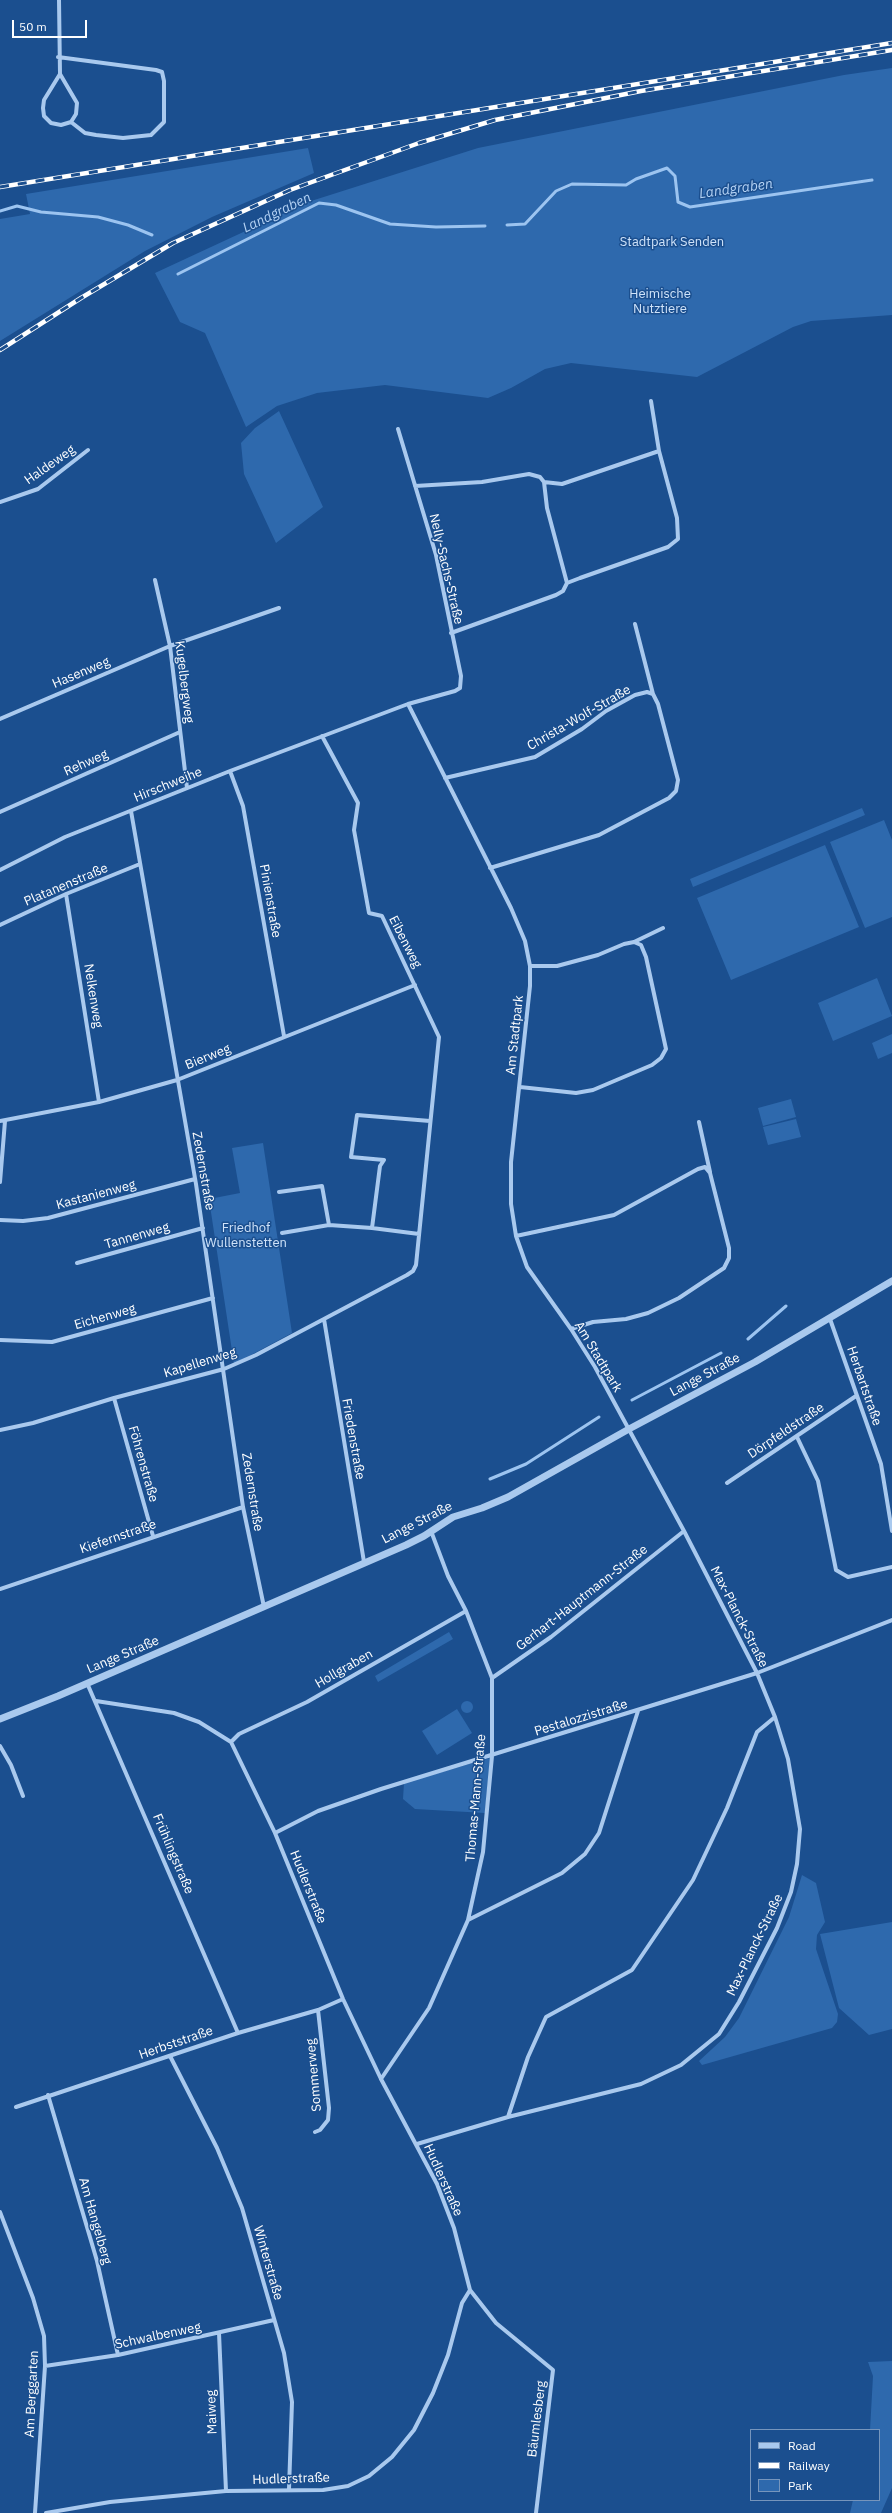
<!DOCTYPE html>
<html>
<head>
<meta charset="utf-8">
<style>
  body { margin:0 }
  #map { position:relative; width:892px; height:2513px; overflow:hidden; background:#1b4f8f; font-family:"IBM Plex Sans",sans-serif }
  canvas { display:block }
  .legend { position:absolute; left:750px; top:2429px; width:130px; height:72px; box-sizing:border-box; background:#1b4f8f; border:1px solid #7695bc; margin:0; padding:5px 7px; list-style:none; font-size:12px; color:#fff }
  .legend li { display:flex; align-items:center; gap:8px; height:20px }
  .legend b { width:20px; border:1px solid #7695bc }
  .scale { position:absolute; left:12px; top:20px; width:75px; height:18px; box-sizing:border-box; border:2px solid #fff; border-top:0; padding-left:5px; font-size:12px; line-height:14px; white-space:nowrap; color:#fff; -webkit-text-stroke:3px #1b4f8f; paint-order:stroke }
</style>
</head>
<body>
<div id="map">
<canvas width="892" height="2513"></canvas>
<ul class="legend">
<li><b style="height:5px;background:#a9c9ee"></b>Road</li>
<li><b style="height:5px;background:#fff"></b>Railway</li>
<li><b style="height:11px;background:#2e69ad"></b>Park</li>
</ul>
<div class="scale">50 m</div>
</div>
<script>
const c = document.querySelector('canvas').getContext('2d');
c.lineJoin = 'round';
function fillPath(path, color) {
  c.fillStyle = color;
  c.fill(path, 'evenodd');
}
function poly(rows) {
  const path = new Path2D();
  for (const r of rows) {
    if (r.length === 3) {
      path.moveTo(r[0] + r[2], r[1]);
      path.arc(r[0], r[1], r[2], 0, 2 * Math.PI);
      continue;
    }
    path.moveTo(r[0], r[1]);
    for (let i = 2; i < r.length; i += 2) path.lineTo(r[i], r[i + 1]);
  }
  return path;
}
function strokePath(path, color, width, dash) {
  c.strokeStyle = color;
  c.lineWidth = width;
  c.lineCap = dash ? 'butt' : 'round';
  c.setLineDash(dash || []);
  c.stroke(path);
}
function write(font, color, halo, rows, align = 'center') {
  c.font = font + ' "IBM Plex Sans",sans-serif';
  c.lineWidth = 3;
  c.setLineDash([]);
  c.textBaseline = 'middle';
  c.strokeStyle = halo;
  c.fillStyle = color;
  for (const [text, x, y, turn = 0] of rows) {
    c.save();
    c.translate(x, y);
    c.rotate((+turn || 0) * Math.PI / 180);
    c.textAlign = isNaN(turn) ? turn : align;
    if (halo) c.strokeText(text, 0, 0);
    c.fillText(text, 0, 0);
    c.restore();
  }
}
const green = poly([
  [892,68,892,315,811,321,793,327,697,377,571,363,545,369,511,388,488,398,385,385,317,393,277,406,246,427,205,333,180,322,155,273,308,202,478,148,844,75],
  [308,148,314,173,212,217,145,251,0,341,0,219,30,214,26,194],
  [279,411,323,507,276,543,244,474,241,443,255,428],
  [862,808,865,815,693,887,690,879],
  [884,820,892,840,892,917,865,928,830,842],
  [825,845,859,927,731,980,697,898],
  [877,978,892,1016,833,1041,818,1003],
  [892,1034,892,1053,878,1059,872,1043],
  [791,1099,796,1117,763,1126,758,1108],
  [796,1119,801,1137,768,1145,763,1127],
  [263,1143,292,1333,234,1364,209,1199,240,1193,232,1148],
  [449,1632,453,1639,378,1682,375,1676],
  [467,1707,6],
  [457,1709,472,1733,437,1755,422,1731],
  [490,1758,485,1813,415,1809,403,1799,404,1783],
  [802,1875,816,1883,825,1922,817,1935,816,1949,838,2014,837,2022,832,2028,702,2065,699,2061,725,2037,739,2018,789,1917],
  [892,1922,892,2029,869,2035,839,2008,820,1934],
  [892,2361,892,2488,881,2513,850,2513,853,2500,879,2500,879,2430,870,2430,873,2376,868,2362]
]);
const stream = poly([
  [0,211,17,206,41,212,98,217,128,225,152,235],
  [507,225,525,224,556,191,572,184,626,185,636,179,667,168,675,176,678,202,690,207,872,180],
  [178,274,319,203,336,205,390,224,436,227,485,226],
  [748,1339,786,1306],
  [632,1400,721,1353],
  [490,1479,526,1464,599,1417]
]);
const minor = poly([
  [59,0,60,74,77,103,76,114,71,122,61,125,51,123,44,116,43,108,44,100,60,74],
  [58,57,156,70,162,72,164,81,164,122,151,135,123,138,96,135,85,133,71,122],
  [651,401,659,451],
  [398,429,436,555,461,676,460,688,455,691,408,704],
  [544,482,547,508,567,583],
  [415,486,482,482,529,474,540,477,544,482,562,484,659,451,677,518,678,539,668,547,580,578,567,583,563,591,556,595,451,633],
  [0,502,38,489,88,450],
  [155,580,170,646,187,788],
  [635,624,653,694],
  [0,719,170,646,279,608],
  [230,771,243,806,284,1036],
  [445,778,535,757,582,729,606,711,635,695,647,692,653,694,658,704,678,780,676,791,669,798,599,835,490,868],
  [131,811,196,1184,243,1507,264,1607],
  [0,812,180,732],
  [0,870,65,837,230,771,408,704,511,908,525,941,530,966,530,986,511,1162,511,1204,516,1236,527,1267,571,1329,595,1367,684,1531,757,1673,775,1717,788,1759,800,1829,797,1864,791,1892,777,1928,739,2002,719,2034,681,2065,641,2084,508,2117,417,2144],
  [66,894,99,1102],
  [0,925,66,894,140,864],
  [634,942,663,928],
  [520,1087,576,1093,593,1090,652,1065,661,1058,666,1049,646,957,641,945,634,942,624,944,598,955,557,966,530,966],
  [0,1121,99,1102,177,1080,415,985],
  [699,1122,710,1172],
  [0,1182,5,1121],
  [279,1192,322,1186,329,1225],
  [0,1220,23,1221,48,1218,195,1179],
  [282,1233,329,1225,372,1228],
  [419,1234,372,1228,380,1166,384,1160,351,1157,357,1115,430,1121],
  [516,1236,614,1215,698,1169,705,1167,710,1173,729,1248,729,1258,724,1268,679,1298,648,1313,626,1319,593,1322,571,1329],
  [77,1263,203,1228],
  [324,1319,364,1562],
  [830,1319,881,1464,892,1531],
  [0,1340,52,1342,213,1298],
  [114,1398,153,1536],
  [0,1430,33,1423,114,1398,224,1369,256,1355,407,1275,413,1271,416,1265,439,1037,382,916,369,913,354,830,358,803,322,736],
  [797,1437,818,1481,836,1570,848,1577,892,1567],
  [727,1483,856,1396],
  [0,1589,243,1507],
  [492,1678,551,1637,684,1531],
  [87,1683,238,2033],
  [231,1742,239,1734,307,1702,466,1611],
  [0,1746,11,1765,23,1796],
  [275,1833,318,1811,381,1789,757,1673,892,1620],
  [468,1920,562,1873,585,1854,599,1833,638,1711],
  [170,2056,217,2148,242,2208,284,2353,292,2402,289,2489],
  [381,2079,429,2008,468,1920,483,1852,492,1756,492,1678,466,1611,448,1576,431,1531],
  [48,2095,97,2261,118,2355],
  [16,2107,238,2033,318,2010,343,1999],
  [508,2117,528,2057,546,2017,632,1970,693,1880,727,1808,757,1732,775,1717],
  [315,2132,320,2130,328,2120,329,2108,318,2010],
  [0,2212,33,2298,44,2336,45,2366,35,2513],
  [470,2290,496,2323,553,2370,536,2513],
  [219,2333,226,2491],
  [45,2366,118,2355,274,2320],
  [46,2513,110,2502,226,2491,323,2490,348,2486,369,2476,392,2457,414,2430,433,2393,448,2355,462,2303,470,2290,454,2228,437,2184,381,2079,343,1999,275,1833,231,1742,199,1722,174,1713,96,1701]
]);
const tertiary = poly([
  [0,1719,58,1696,406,1545,424,1536,453,1517,482,1508,508,1497,629,1429,755,1362,892,1281]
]);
const rail = poly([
  [0,187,892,43],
  [0,350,81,298,173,243,290,190,419,143,495,120,641,91,892,50]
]);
const parkNames = [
  ["Stadtpark Senden",672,242],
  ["Heimische",660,294],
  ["Nutztiere",660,309],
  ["Friedhof",246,1228],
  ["Wullenstetten",246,1243]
];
const streetNames = [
  ["Haldeweg",50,465,-35],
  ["Nelly-Sachs-Straße",446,569,77],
  ["Hasenweg",81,673,-23],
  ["Kugelbergweg",184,682,83],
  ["Christa-Wolf-Straße",579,718,-30],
  ["Rehweg",86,763,-24],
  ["Hirschweihe",168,785,-22],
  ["Platanenstraße",66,885,-23],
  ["Pinienstraße",270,901,80],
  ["Eibenweg",405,942,63],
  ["Nelkenweg",93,996,81],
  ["Am Stadtpark",515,1035,-84],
  ["Bierweg",208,1057,-22],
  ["Zedernstraße",203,1171,80],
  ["Kastanienweg",96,1195,-15],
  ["Tannenweg",137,1236,-16],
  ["Eichenweg",105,1317,-16],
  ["Am Stadtpark",598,1357,59],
  ["Kapellenweg",200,1363,-17],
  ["Lange Straße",705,1375,-28],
  ["Herbartstraße",864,1386,71],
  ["Dörpfeldstraße",786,1431,-34],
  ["Friedenstraße",353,1439,80],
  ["Föhrenstraße",143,1464,74],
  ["Zedernstraße",252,1492,81],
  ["Lange Straße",417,1523,-27],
  ["Kiefernstraße",118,1537,-19],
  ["Gerhart-Hauptmann-Straße",582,1598,-38],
  ["Max-Planck-Straße",739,1617,63],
  ["Lange Straße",123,1655,-23],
  ["Hollgraben",344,1669,-30],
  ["Pestalozzistraße",581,1718,-17],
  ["Thomas-Mann-Straße",476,1798,-85],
  ["Frühlingstraße",173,1854,67],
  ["Hudlerstraße",308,1887,68],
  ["Max-Planck-Straße",755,1945,-64],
  ["Herbststraße",176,2043,-19],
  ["Sommerweg",314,2075,-95],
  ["Hudlerstraße",443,2180,66],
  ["Am Hangelberg",95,2221,74],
  ["Winterstraße",268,2263,74],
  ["Schwalbenweg",158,2336,-12],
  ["Am Berggarten",32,2394,-87],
  ["Maiweg",212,2412,-92],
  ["Bäumlesberg",537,2419,-83],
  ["Hudlerstraße",291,2479,-2]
];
const waterNames = [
  ["Landgraben",736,189,-8],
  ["Landgraben",277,213,-26]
];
fillPath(green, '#2e69ad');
strokePath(stream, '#9cc4f0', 3);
strokePath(minor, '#a9c9ee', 4);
strokePath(tertiary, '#a9c9ee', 7);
strokePath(rail, '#fff', 4.5);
strokePath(rail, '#1b4f8f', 3, [9]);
write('13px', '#cfe3fa', '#1b4f8f', parkNames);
write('13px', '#fff', '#1b4f8f', streetNames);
write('italic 14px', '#b5d3f5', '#1b4f8f', waterNames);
</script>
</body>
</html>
